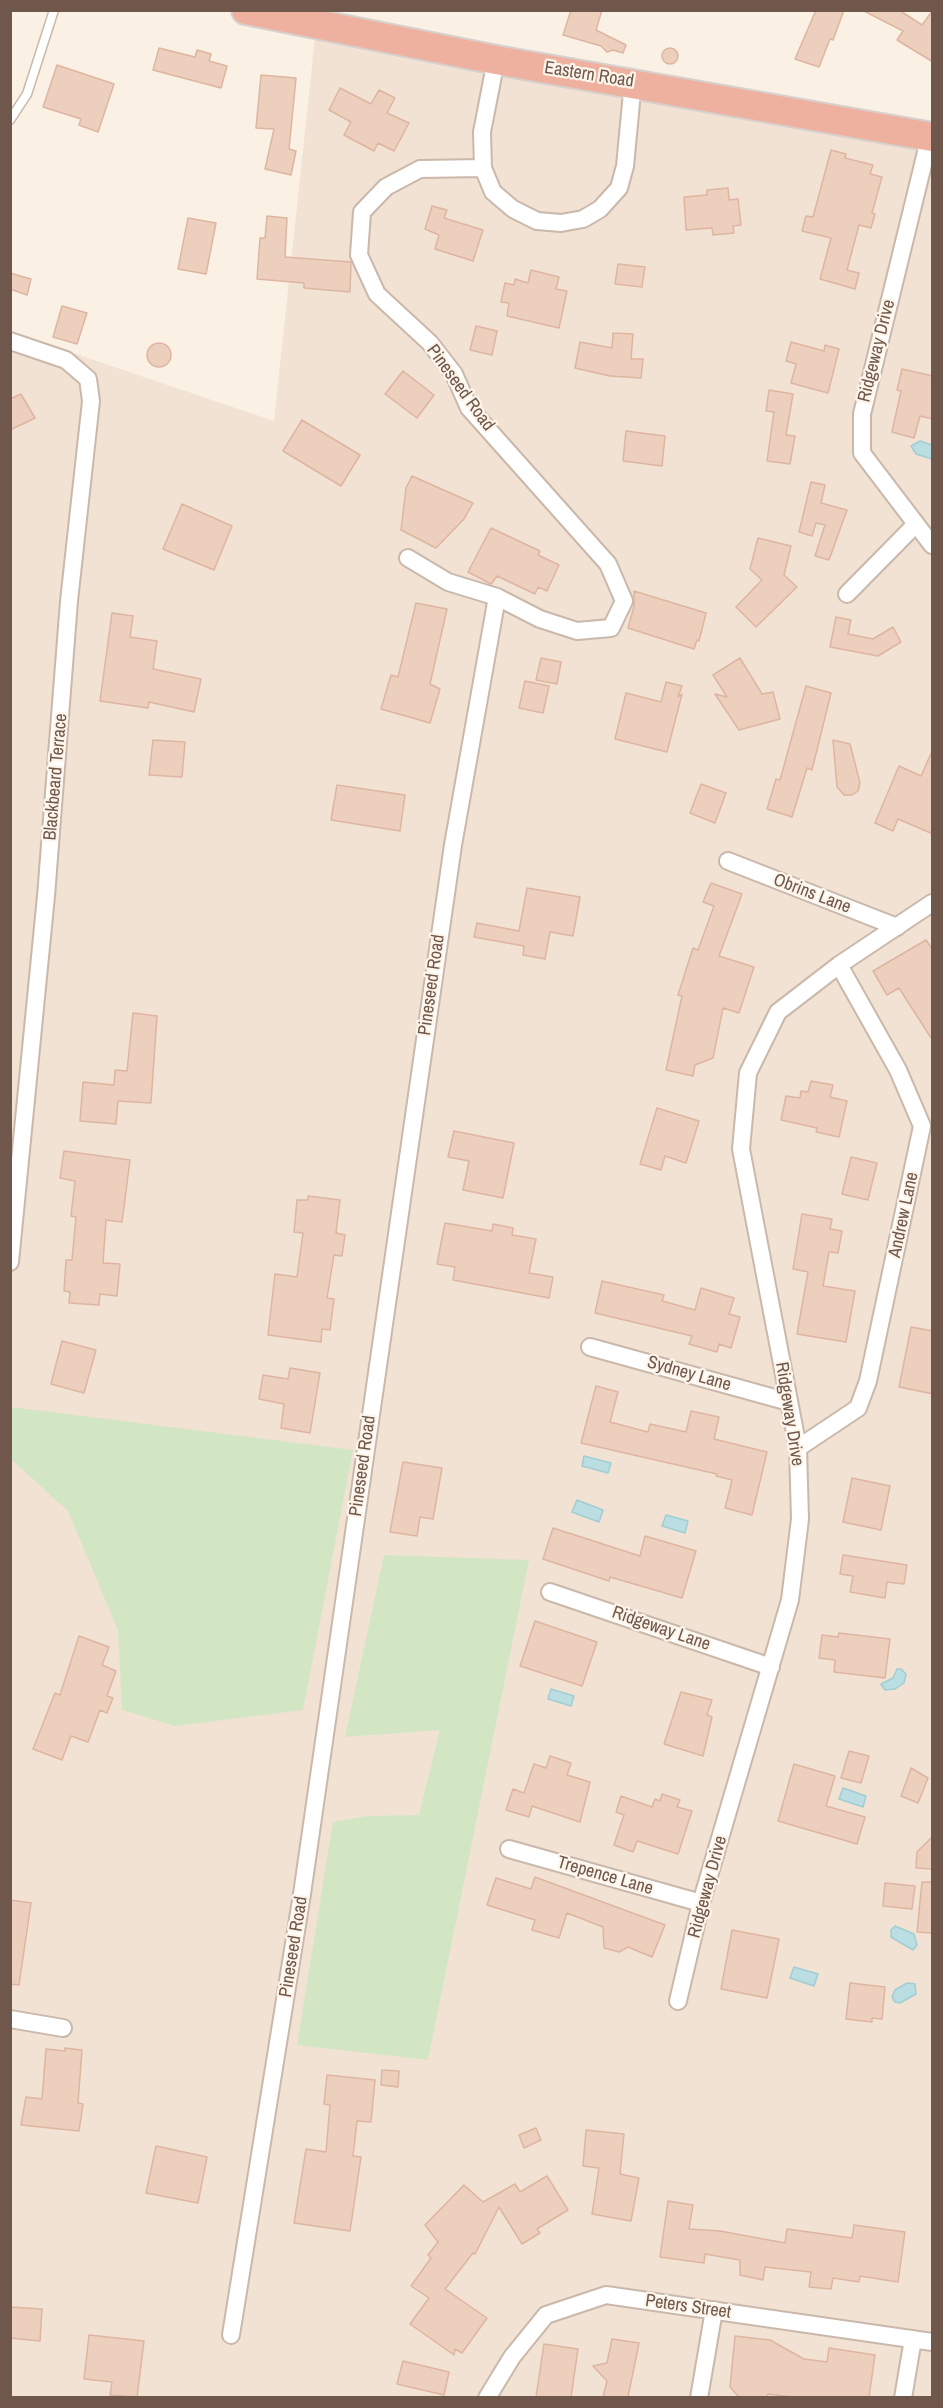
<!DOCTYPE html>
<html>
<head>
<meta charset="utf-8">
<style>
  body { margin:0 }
  #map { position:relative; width:943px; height:2408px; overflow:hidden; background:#faf1e4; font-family:"Archivo Narrow",sans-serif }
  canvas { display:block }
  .frame { position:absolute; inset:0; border:12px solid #70574c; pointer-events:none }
</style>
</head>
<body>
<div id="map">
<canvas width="943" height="2408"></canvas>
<div class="frame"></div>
</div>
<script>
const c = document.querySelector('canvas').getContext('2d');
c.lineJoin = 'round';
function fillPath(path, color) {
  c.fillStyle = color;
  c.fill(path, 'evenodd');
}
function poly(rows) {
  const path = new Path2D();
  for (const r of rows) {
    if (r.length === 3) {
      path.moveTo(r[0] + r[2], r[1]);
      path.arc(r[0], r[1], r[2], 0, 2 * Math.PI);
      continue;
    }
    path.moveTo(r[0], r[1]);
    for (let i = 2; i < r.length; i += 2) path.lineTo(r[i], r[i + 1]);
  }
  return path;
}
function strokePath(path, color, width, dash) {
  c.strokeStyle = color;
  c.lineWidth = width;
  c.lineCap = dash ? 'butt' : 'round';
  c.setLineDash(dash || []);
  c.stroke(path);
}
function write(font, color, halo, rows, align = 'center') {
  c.font = font + ' "Archivo Narrow",sans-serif';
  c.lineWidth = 4.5;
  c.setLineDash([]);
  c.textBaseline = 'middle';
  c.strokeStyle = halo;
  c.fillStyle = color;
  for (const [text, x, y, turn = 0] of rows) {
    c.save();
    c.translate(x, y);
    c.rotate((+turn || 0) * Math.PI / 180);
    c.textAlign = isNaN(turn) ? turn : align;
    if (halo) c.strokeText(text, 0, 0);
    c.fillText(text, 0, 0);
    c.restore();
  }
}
const residential = poly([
  [315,38,815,125,932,149,932,2397,11,2398,11,332,274,421]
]);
const green = poly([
  [11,1407,353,1450,303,1710,175,1726,122,1710,118,1630,68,1511,11,1459],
  [384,1555,529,1560,428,2060,297,2045,333,1822,368,1816,419,1815,440,1730,345,1737]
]);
const water = poly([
  [920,441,932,445,932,459,916,454,911,446,920,441],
  [584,1456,611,1463,608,1473,582,1466,584,1456],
  [577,1500,603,1510,599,1522,572,1512,577,1500],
  [666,1515,688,1521,685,1533,662,1526,666,1515],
  [897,1669,901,1669,906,1674,904,1683,895,1689,885,1690,881,1684,893,1678,897,1669],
  [551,1689,574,1696,571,1706,548,1699,551,1689],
  [843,1788,866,1796,863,1807,839,1799,843,1788],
  [895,1926,914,1934,917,1945,913,1950,891,1937,891,1930,895,1926],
  [794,1967,818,1974,814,1986,790,1978,794,1967],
  [907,1983,915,1984,916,1994,900,2003,895,2002,892,1997,895,1990,907,1983]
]);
const building = poly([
  [571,10,602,10,596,30,626,45,623,53,613,50,607,52,601,46,563,35,571,10],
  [816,10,844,10,833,40,830,39,819,67,795,59,816,10],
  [862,10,899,10,922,25,933,10,933,62,897,40,903,31,862,10],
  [159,48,195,57,197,50,211,54,209,61,227,66,221,88,153,70,159,48],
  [670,56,8],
  [57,65,114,84,98,132,79,125,81,119,43,107,57,65],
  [261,75,296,78,289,149,296,151,291,175,265,169,274,129,256,128,261,75],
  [340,88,371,104,379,90,395,98,387,113,409,123,394,151,378,143,374,151,344,135,351,122,329,110,340,88],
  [831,150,846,154,845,158,873,165,870,174,882,177,872,213,875,214,871,228,859,225,847,270,859,273,855,289,820,279,831,238,802,231,806,216,813,217,831,150],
  [728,188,729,200,738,199,741,225,733,226,734,233,713,235,712,228,686,230,684,197,707,195,707,190,728,188],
  [432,206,447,210,444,218,483,230,473,261,435,249,439,235,425,229,432,206],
  [267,216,287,218,285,257,351,262,350,292,304,288,304,283,257,279,260,238,265,238,267,216],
  [188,218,216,223,206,274,178,269,188,218],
  [618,264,645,267,642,287,615,284,618,264],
  [531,270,559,277,556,289,567,291,559,328,507,316,509,303,501,302,505,283,514,285,515,279,528,283,531,270],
  [10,273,31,279,27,295,10,289,10,273],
  [62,306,87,313,77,344,53,337,62,306],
  [476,326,497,331,492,355,470,350,476,326],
  [613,333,633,334,631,359,643,359,641,378,610,376,575,368,580,342,612,348,613,333],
  [791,342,824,351,825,345,839,349,828,393,791,383,796,364,786,361,791,342],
  [159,355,12],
  [902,369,933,376,933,419,920,416,914,438,892,432,901,391,897,390,902,369],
  [403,371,434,395,417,418,385,394,403,371],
  [769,390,793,394,786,435,795,436,790,464,767,461,774,412,766,411,769,390],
  [21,394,35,418,10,430,10,399,21,394],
  [302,420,360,455,341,486,283,451,302,420],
  [626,431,665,436,662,466,623,461,626,431],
  [412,476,473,503,464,519,436,548,401,530,406,488,412,476],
  [811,482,825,485,821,503,847,510,829,560,815,556,825,525,816,523,812,536,799,532,811,482],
  [182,504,232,526,214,570,163,549,182,504],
  [491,528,540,551,538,555,559,565,547,591,538,587,535,594,497,576,491,584,468,572,491,528],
  [758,538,791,546,784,575,797,587,756,627,736,607,762,580,750,569,758,538],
  [634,591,706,613,699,641,697,640,694,649,628,628,634,606,634,591],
  [416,603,447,609,430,684,440,689,430,723,381,709,391,675,398,677,416,603],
  [112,613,133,616,130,637,157,641,153,669,201,679,194,712,149,702,148,708,100,701,112,613],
  [836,617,851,620,848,634,873,639,893,627,901,642,878,656,830,647,836,617],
  [541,658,561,662,557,684,536,680,541,658],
  [740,658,762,694,773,692,780,719,739,730,715,694,727,697,713,675,740,658],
  [525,681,549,686,543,713,519,708,525,681],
  [666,682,682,686,678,697,682,694,667,752,615,739,626,693,661,702,666,682],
  [806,686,831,693,812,770,807,768,792,817,767,809,776,779,780,780,806,686],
  [153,740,185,742,182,777,149,775,153,740],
  [833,740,850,744,860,783,858,791,852,795,844,795,837,787,833,740],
  [933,749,933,834,898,819,893,831,875,823,899,766,921,776,933,749],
  [701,784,726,793,715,823,690,813,701,784],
  [337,785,405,795,400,831,331,820,337,785],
  [711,883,742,894,719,956,754,967,739,1013,723,1008,713,1058,695,1065,693,1076,666,1070,682,996,678,995,693,948,698,950,714,906,703,902,711,883],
  [527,888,580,897,573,936,550,932,545,959,523,955,524,946,474,937,477,923,519,931,527,888],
  [926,940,933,950,933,1041,899,988,887,995,873,971,926,940],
  [133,1013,157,1016,151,1103,118,1101,116,1124,80,1121,83,1082,114,1085,115,1070,127,1071,133,1013],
  [811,1081,833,1085,830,1097,847,1101,839,1137,816,1132,817,1128,781,1120,786,1096,800,1098,801,1091,808,1092,811,1081],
  [657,1108,699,1121,686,1163,665,1156,661,1170,640,1164,657,1108],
  [454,1131,514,1143,503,1198,463,1190,469,1161,448,1157,454,1131],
  [64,1151,130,1160,122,1222,106,1220,103,1263,120,1264,117,1296,100,1294,99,1305,69,1303,70,1292,64,1291,66,1260,72,1260,76,1217,71,1216,75,1181,60,1178,64,1151],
  [851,1157,877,1163,868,1200,842,1194,851,1157],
  [308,1196,340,1200,336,1233,345,1235,342,1256,334,1255,327,1298,334,1299,330,1330,322,1329,321,1342,268,1335,275,1274,297,1277,303,1233,294,1232,297,1200,308,1200,308,1196],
  [802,1214,832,1219,830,1229,842,1231,838,1253,829,1252,823,1286,855,1291,846,1342,797,1334,808,1272,793,1269,802,1214],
  [445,1223,492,1231,493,1224,513,1228,512,1235,536,1239,529,1273,553,1277,549,1298,453,1280,455,1267,437,1264,445,1223],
  [602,1281,664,1295,662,1301,695,1310,701,1288,734,1298,729,1314,740,1317,731,1348,719,1344,717,1352,689,1344,692,1336,595,1313,602,1281],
  [911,1327,933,1331,933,1394,899,1387,911,1327],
  [62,1341,96,1350,84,1393,51,1384,62,1341],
  [290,1368,320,1373,310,1433,281,1428,284,1404,259,1399,263,1375,288,1379,290,1368],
  [596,1386,618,1392,610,1422,648,1432,650,1424,686,1432,691,1411,719,1417,714,1439,767,1452,752,1515,725,1508,732,1480,716,1476,717,1474,581,1443,596,1386],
  [403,1462,442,1468,433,1519,420,1517,417,1536,390,1532,403,1462],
  [852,1478,890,1486,881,1530,843,1522,852,1478],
  [553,1528,640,1556,645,1536,696,1551,682,1598,610,1577,609,1581,543,1559,553,1528],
  [843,1555,907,1565,904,1584,887,1582,885,1598,850,1592,853,1576,840,1574,843,1555],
  [535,1621,597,1642,582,1686,520,1666,535,1621],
  [839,1633,890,1639,885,1678,834,1672,835,1660,819,1658,822,1635,838,1637,839,1633],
  [79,1636,109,1647,102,1665,116,1671,107,1696,113,1698,107,1713,100,1710,88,1742,71,1736,62,1760,33,1749,55,1693,60,1695,79,1636],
  [681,1692,712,1700,707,1715,712,1717,703,1756,664,1744,681,1692],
  [849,1751,869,1756,861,1783,841,1778,849,1751],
  [550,1756,571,1763,567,1775,590,1782,580,1822,532,1806,529,1817,506,1810,513,1789,524,1793,534,1764,546,1768,550,1756],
  [794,1764,835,1776,826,1806,865,1817,857,1844,778,1821,794,1764],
  [911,1768,928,1778,918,1803,901,1796,911,1768],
  [662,1794,680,1800,677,1807,692,1811,678,1854,637,1841,633,1852,614,1845,624,1815,616,1812,621,1796,652,1807,655,1799,660,1801,662,1794],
  [933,1836,933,1869,916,1868,917,1852,933,1836],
  [535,1877,665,1925,652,1957,628,1947,619,1952,604,1948,603,1927,567,1913,559,1938,532,1930,535,1920,487,1905,496,1878,531,1889,535,1877],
  [922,1882,933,1882,933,1933,917,1932,922,1882],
  [885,1883,915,1886,912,1909,883,1906,885,1883],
  [10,1900,31,1903,19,1985,10,1984,10,1900],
  [732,1930,779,1939,767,1998,721,1989,732,1930],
  [850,1983,885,1987,882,2019,872,2018,872,2022,846,2019,850,1983],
  [65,2048,82,2050,78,2103,83,2104,79,2131,21,2125,26,2097,42,2099,46,2049,65,2051,65,2048],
  [382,2070,399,2071,398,2087,381,2085,382,2070],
  [327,2075,375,2080,371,2122,357,2121,353,2156,361,2157,350,2231,294,2223,306,2149,326,2152,330,2105,324,2104,327,2075],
  [536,2128,541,2140,524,2148,519,2135,536,2128],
  [586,2130,624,2134,620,2174,639,2178,631,2221,592,2214,599,2168,583,2166,586,2130],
  [156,2146,207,2157,198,2203,146,2193,156,2146],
  [547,2176,568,2210,537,2229,540,2233,522,2244,499,2207,475,2254,473,2253,445,2289,487,2318,462,2353,455,2349,454,2355,410,2324,429,2298,411,2286,431,2258,428,2255,438,2242,425,2225,464,2185,483,2202,515,2184,520,2192,547,2176],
  [668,2201,693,2205,689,2229,720,2231,785,2243,787,2229,852,2238,854,2225,905,2232,898,2282,860,2276,859,2282,833,2278,831,2289,809,2287,811,2272,765,2267,763,2280,740,2275,740,2260,705,2254,704,2263,660,2257,668,2201],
  [10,2307,42,2309,40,2341,10,2338,10,2307],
  [89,2335,144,2341,137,2397,110,2395,112,2382,84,2379,89,2335],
  [735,2336,770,2340,804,2359,827,2362,829,2348,875,2355,869,2397,793,2397,768,2394,767,2397,739,2397,730,2387,735,2336],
  [612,2339,639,2343,628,2397,603,2397,607,2381,593,2366,607,2363,612,2339],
  [544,2344,578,2349,571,2397,536,2397,544,2344],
  [403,2361,449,2372,444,2395,397,2384,403,2361]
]);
const lane = poly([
  [10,120,27,94,54,10]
]);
const street = poly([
  [930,136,862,414,862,453,932,545],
  [483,168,493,192,513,209,537,221,561,223,583,219,600,209,619,188,625,166,633,82],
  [10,341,66,360,88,379,91,401,69,601,46,896,10,1262],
  [408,558,448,582,497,597,540,619,577,631,611,628,624,601,608,564,469,408,454,374,430,343,377,294,359,255,362,212,386,187,420,169,483,168,482,132,496,60],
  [847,594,916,524],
  [728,861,897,927],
  [590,1347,789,1402],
  [798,1448,858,1408,868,1381,922,1126,898,1070,839,965],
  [550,1592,771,1667],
  [509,1849,701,1903],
  [678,2001,701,1903,790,1600,800,1519,798,1448,741,1149,748,1073,778,1012,839,965,932,903],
  [10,2019,63,2028],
  [231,2335,302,1894,453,845,497,597],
  [487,2398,512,2357,546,2315,606,2295,932,2342],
  [699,2398,714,2310],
  [903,2398,913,2339]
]);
const highway = poly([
  [246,10,496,60,932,137]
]);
const streetNames = [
  ["Eastern Road",589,75,9],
  ["Ridgeway Drive",877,351,-76],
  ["Pineseed Road",460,388,54],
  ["Blackbeard Terrace",56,777,-85],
  ["Obrins Lane",812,894,21],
  ["Pineseed Road",432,985,-82],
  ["Andrew Lane",904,1215,-78],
  ["Sydney Lane",689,1374,16],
  ["Ridgeway Drive",789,1414,81],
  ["Pineseed Road",363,1466,-82],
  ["Ridgeway Lane",661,1629,19],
  ["Trepence Lane",605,1876,16],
  ["Ridgeway Drive",708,1887,-75],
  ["Pineseed Road",294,1947,-81],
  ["Peters Street",688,2307,8]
];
fillPath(residential, '#f1e2d3');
fillPath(green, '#d3e6c4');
fillPath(water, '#badee2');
strokePath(water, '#a1cdd3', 1.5);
fillPath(building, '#edcfbe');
strokePath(building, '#deb5a0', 1.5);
strokePath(lane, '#cab8ab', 11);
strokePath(street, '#cab8ab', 20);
strokePath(highway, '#d7d0cd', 32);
strokePath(lane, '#fff', 8);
strokePath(street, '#fff', 16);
strokePath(highway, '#efb19f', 28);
write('18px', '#70574c', '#fdf5ea', streetNames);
</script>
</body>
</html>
